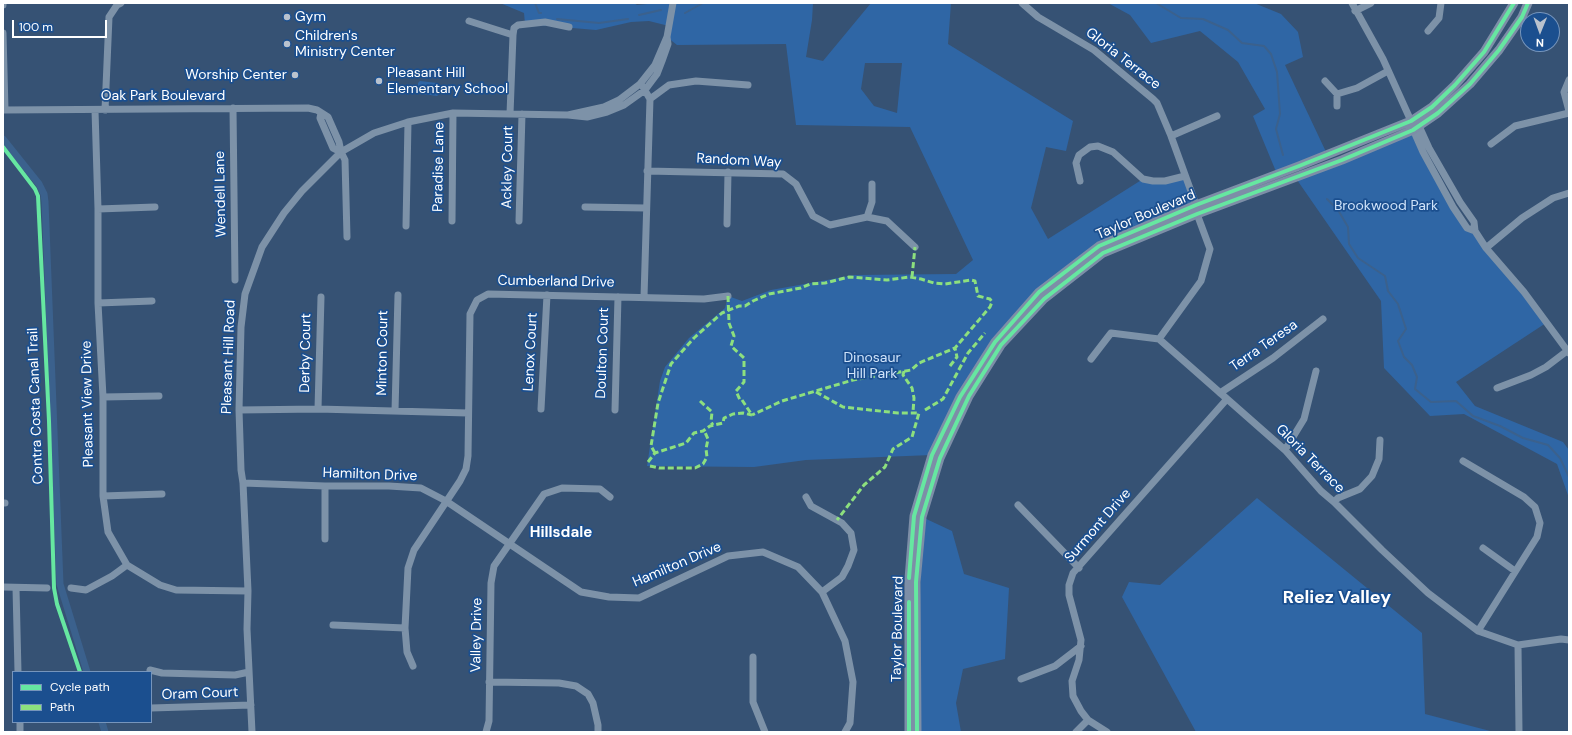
<!DOCTYPE html>
<html>
<head>
<meta charset="utf-8">
<style>
  body { margin:0 }
  #map { position:relative; width:1572px; height:735px; overflow:hidden; background:#365274; font-family:"DM Sans",sans-serif }
  canvas { display:block }
  .frame { position:absolute; inset:0; border:4px solid #fff; pointer-events:none }
  .legend { position:absolute; left:12px; top:671px; width:140px; height:52px; box-sizing:border-box; background:#1b4f8f; border:1px solid #7695bc; margin:0; padding:5px 7px; list-style:none; font-size:12px; color:#fff }
  .legend li { display:flex; align-items:center; gap:8px; height:20px }
  .legend b { width:20px; border:1px solid #7695bc }
  .north { position:absolute; left:1520px; top:12px; width:40px; height:40px; box-sizing:border-box; background:#1b4f8f; border:1px solid #7695bc; border-radius:50%; rotate:181deg; font-size:11px; font-weight:700; line-height:16px; text-align:center; color:#fff }
  .north::after { content:''; display:block; margin:auto; width:14px; height:18px; background:#b9c2ce; clip-path:polygon(50% 0,100% 100%,50% 72%,0 100%) }
  .scale { position:absolute; left:12px; top:20px; width:95px; height:18px; box-sizing:border-box; border:2px solid #fff; border-top:0; padding-left:5px; font-size:12px; line-height:14px; white-space:nowrap; color:#fff; -webkit-text-stroke:3px #1b4f8f; paint-order:stroke }
</style>
</head>
<body>
<div id="map">
<canvas width="1572" height="735"></canvas>
<div class="frame"></div>
<ul class="legend">
<li><b style="height:5px;background:#66e7a1"></b>Cycle path</li>
<li><b style="height:5px;background:#8de07e"></b>Path</li>
</ul>
<div class="north">N</div>
<div class="scale">100 m</div>
</div>
<script>
const c = document.querySelector('canvas').getContext('2d');
c.lineJoin = 'round';
function fillPath(path, color) {
  c.fillStyle = color;
  c.fill(path, 'evenodd');
}
function poly(rows) {
  const path = new Path2D();
  for (const r of rows) {
    path.moveTo(r[0], r[1]);
    for (let i = 2; i < r.length; i += 2) path.lineTo(r[i], r[i + 1]);
  }
  return path;
}
function strokePath(path, color, width, dash) {
  c.strokeStyle = color;
  c.lineWidth = width;
  c.lineCap = dash ? 'butt' : 'round';
  c.setLineDash(dash || []);
  c.stroke(path);
}
function write(font, color, halo, rows, align = 'center') {
  c.font = font + ' "DM Sans",sans-serif';
  c.lineWidth = 3.5;
  c.setLineDash([]);
  c.textBaseline = 'middle';
  c.strokeStyle = halo;
  c.fillStyle = color;
  for (const [text, x, y, turn = 0] of rows) {
    c.save();
    c.translate(x, y);
    c.rotate((+turn || 0) * Math.PI / 180);
    c.textAlign = isNaN(turn) ? turn : align;
    if (halo) c.strokeText(text, 0, 0);
    c.fillText(text, 0, 0);
    c.restore();
  }
}
const green = poly([
  [500,3,634,3,637,5,657,3,813,3,812,20,806,57,823,61,871,3,951,3,948,44,1073,121,1066,151,1046,147,1031,208,1048,239,1143,179,1153,181,1185,176,1196,205,1039,292,932,455,806,460,754,467,647,466,660,381,665,367,689,338,725,308,728,296,742,301,771,290,855,275,956,274,973,260,910,127,796,125,786,44,677,45,667,37,669,26,649,21,631,22,596,30,525,24,524,13],
  [865,63,902,63,897,113,874,106,861,89],
  [1108,3,1254,3,1281,14,1298,32,1303,57,1285,65,1327,154,1277,174,1253,116,1265,109,1238,62,1200,31,1151,43,1130,15],
  [420,81,437,83,437,90,439,94,437,96,423,94,418,90,418,83],
  [1413,130,1467,228,1475,231,1546,323,1456,382,1475,406,1563,442,1569,450,1569,498,1557,464,1464,414,1430,416,1384,368,1381,301,1295,177],
  [1257,498,1422,633,1425,714,1494,732,1196,732,1122,597,1129,582,1160,585],
  [922,517,952,531,964,574,1009,588,1005,659,963,669,956,703,961,732,917,732,917,710]
]);
const stream = poly([
  [535,3,539,13,541,13],
  [1156,3,1181,18,1203,19,1228,30,1242,43,1264,46,1271,54,1277,72,1280,114,1276,129,1283,155],
  [685,13,703,3],
  [639,15,661,10],
  [557,19,599,23,628,19],
  [1327,199,1338,210,1348,227,1349,244,1358,258,1385,276,1388,291,1398,304,1406,329,1398,341,1404,357,1412,365,1417,377,1415,389,1431,402,1456,401,1473,416,1500,426,1523,438,1548,445,1560,458,1569,477]
]);
const canal = poly([
  [3,139,39,184,44,194,45,202,60,584,87,672],
  [102,722,105,732]
]);
const minor = poly([
  [1022,3,1038,17,1094,50,1153,99,1157,103,1171,136,1196,205],
  [1352,3,1383,59,1411,121],
  [3,5,3,3],
  [1355,11,1371,3],
  [469,21,513,35,514,28,518,25,545,22,569,27],
  [1428,31,1439,18,1441,3],
  [3,33,5,110],
  [667,37,668,44,662,61,657,74,645,90,624,105,607,112,587,117,568,115,604,107,619,100,640,84,655,65,667,37,673,3],
  [1569,80,1564,92,1569,111],
  [1325,81,1337,94,1337,106],
  [643,87,650,99,644,297],
  [1337,94,1357,88,1388,71],
  [650,99,669,85,696,81,748,85],
  [233,108,235,280],
  [3,110,308,108,317,110,328,117,339,142,341,152,345,160,347,237],
  [95,110,98,209,98,303,103,397,103,496,108,532,127,565,160,585,176,590,248,591],
  [105,110,109,17,117,5,121,3],
  [321,113,320,118,333,148,341,152],
  [510,114,513,35],
  [1416,124,1419,126,1429,148,1460,202,1474,222,1475,231,1486,248,1524,292,1569,353],
  [1412,127,1423,152,1453,207,1467,228,1475,231],
  [1171,136,1217,116],
  [1491,144,1515,126,1569,113],
  [647,171,783,174,796,184,813,216,830,225,867,217,887,221,915,247],
  [1080,181,1076,163,1079,155,1090,147,1098,146,1113,152,1143,179,1153,181,1165,181,1185,176],
  [585,207,646,208],
  [98,209,155,207],
  [867,217,872,202,872,184],
  [452,221,453,113],
  [519,221,522,114],
  [727,224,728,172],
  [406,226,408,122],
  [1486,248,1522,218,1553,198,1569,193],
  [98,303,152,301],
  [1159,339,1285,450,1321,491,1334,502,1382,550,1428,593,1478,631,1518,645,1561,639,1569,640],
  [1159,339,1201,281,1210,249,1197,214],
  [1091,359,1111,333,1159,339],
  [1497,388,1531,375,1546,367,1567,351],
  [1220,393,1273,358,1323,319],
  [103,397,159,396],
  [318,409,321,297],
  [541,409,547,295],
  [239,410,318,409,468,413],
  [615,410,618,297],
  [395,411,398,295],
  [1285,450,1304,419,1316,371],
  [1463,461,1524,497,1535,507,1540,523,1537,537,1478,631],
  [243,483,325,486,389,486,421,488,446,501,581,592,609,597,639,598,728,556,763,552,798,567,822,592,845,641,853,682,850,723,845,732],
  [103,496,162,494],
  [806,497,811,506,842,523,851,533,854,550,848,566,842,577,822,592],
  [1334,502,1338,498,1360,489,1372,476,1379,459,1380,440],
  [3,503,5,503],
  [1018,505,1079,568],
  [325,539,325,486],
  [1483,548,1515,571],
  [3,587,47,588],
  [16,588,18,672],
  [71,588,86,590,112,576,127,565],
  [333,625,405,628],
  [1518,645,1519,732],
  [753,657,753,702,765,732],
  [413,666,407,652,405,628,408,568,414,550,460,481,466,469,468,456,470,314,477,300,488,294,704,299,728,296],
  [150,670,162,673,235,675,249,672],
  [1021,679,1055,666,1081,646],
  [489,682,559,683,576,686,588,694,593,703,598,725,598,732],
  [151,708,251,705],
  [20,722,20,732],
  [252,732,247,629,248,591,243,483,241,470,239,410,241,327,245,294,262,247,284,213,302,191,341,152,374,133,408,122,453,113,568,115],
  [486,732,489,721,491,583,494,566,544,494,562,488,600,489,610,497],
  [1076,732,1088,720],
  [1107,732,1088,720,1081,711,1073,696,1072,681,1079,660,1081,640,1069,595,1069,585,1073,573,1227,399]
]);
const major = poly([
  [909,732,909,579,914,516,932,455,960,397,995,342,1039,292,1099,246,1196,205,1299,166,1411,121,1432,107,1455,85,1484,52,1514,3],
  [917,732,916,582,922,517,940,458,969,396,1001,345,1044,299,1103,253,1197,214,1342,160,1413,130,1438,113,1470,84,1499,50,1522,17,1528,3]
]);
const quiet = poly([
  [912,277,915,247],
  [728,296,729,323,734,336,731,346,744,358,744,382,736,391,740,400,742,400,752,415],
  [950,366,957,357,955,348],
  [904,371,903,375,912,388,914,398,913,412],
  [816,392,843,407,898,413,919,413,912,437,893,449,885,467,864,485,837,520],
  [700,401,712,412,711,422,713,425],
  [925,410,943,399,968,353,985,333],
  [655,453,651,446,658,403,671,364,694,338,722,313,739,306,745,306,753,301,769,294,801,288,810,284,825,283,849,277,887,280,910,277,921,279,934,283,945,284,971,280,975,281,978,296,990,299,992,302,990,307,955,348,919,363,911,370,853,380,782,401,752,415],
  [648,462,655,453,686,443,694,433,703,431,710,426,723,423,724,418,733,414,743,413,752,415],
  [650,466,659,468,695,468,703,464,707,457,706,449,708,439,704,430]
]);
const cycleway = poly([
  [3,147,35,189,38,196,49,421,54,588,57,604,80,672],
  [909,578,914,516,932,455,960,397,995,342,1039,292,1099,246,1196,205,1299,166,1411,121,1432,107,1455,85,1484,52,1514,3],
  [909,732,909,602],
  [917,732,916,582,922,517,940,458,969,396,1001,345,1044,299,1103,253,1197,214,1342,160,1413,130,1438,113,1470,84,1499,50,1522,17,1528,3]
]);
const markers = [
  [287,17,4,"#b9c2ce"],
  [287,44,4,"#b9c2ce"],
  [295,75,4,"#b9c2ce"],
  [379,81,4,"#b9c2ce"]
];
const poiNames = [
  ["Gym",295,17],
  ["Children's",295,36],
  ["Ministry Center",295,52],
  ["Pleasant Hill",387,73],
  ["Elementary School",387,89],
  ["Worship Center",287,75,"right"]
];
const streetNames = [
  ["Gloria Terrace",1123,59,38],
  ["Oak Park Boulevard",163,96],
  ["Random Way",739,161,3],
  ["Paradise Lane",439,167,-89],
  ["Ackley Court",508,167,-89],
  ["Wendell Lane",221,194,-91],
  ["Taylor Boulevard",1146,215,-23],
  ["Cumberland Drive",556,282,1],
  ["Terra Teresa",1264,346,-35],
  ["Lenox Court",531,352,-87],
  ["Derby Court",306,353,-89],
  ["Minton Court",383,353,-89],
  ["Doulton Court",603,353,-88],
  ["Pleasant Hill Road",229,357,-88],
  ["Pleasant View Drive",88,404,-91],
  ["Contra Costa Canal Trail",36,406,-92],
  ["Gloria Terrace",1310,459,45],
  ["Hamilton Drive",370,475,2],
  ["Surmont Drive",1098,526,-49],
  ["Hamilton Drive",677,565,-23],
  ["Taylor Boulevard",898,629,-89],
  ["Valley Drive",477,635,-89],
  ["Oram Court",200,694,-2]
];
const parkNames = [
  ["Brookwood Park",1386,206],
  ["Dinosaur",872,358],
  ["Hill Park",872,374]
];
const neighbourhoodNames = [
  ["Hillsdale",561,533]
];
const districtNames = [
  ["Reliez Valley",1337,598]
];
fillPath(green, '#2f66a5');
strokePath(stream, '#3b618d', 2);
strokePath(canal, '#3b618d', 7);
strokePath(minor, '#7d92a8', 7);
strokePath(major, '#7d8ea7', 9);
strokePath(quiet, '#8de07e', 3, [6, 3]);
strokePath(cycleway, '#66e7a1', 4);
for (const [x, y, r, color] of markers) {
  const dot = new Path2D();
  dot.arc(x, y, r, 0, 2 * Math.PI);
  c.fillStyle = color;
  c.fill(dot);
  strokePath(dot, '#1b4f8f', 1.5);
}
write('14px', '#fff', '#1b4f8f', poiNames, 'left');
write('14px', '#fff', '#1b4f8f', streetNames);
write('14px', '#cfe3fa', '#1b4f8f', parkNames);
write('bold 15px', '#fff', '#1b4f8f', neighbourhoodNames);
write('bold 18px', '#fff', '#1b4f8f', districtNames);
</script>
</body>
</html>
